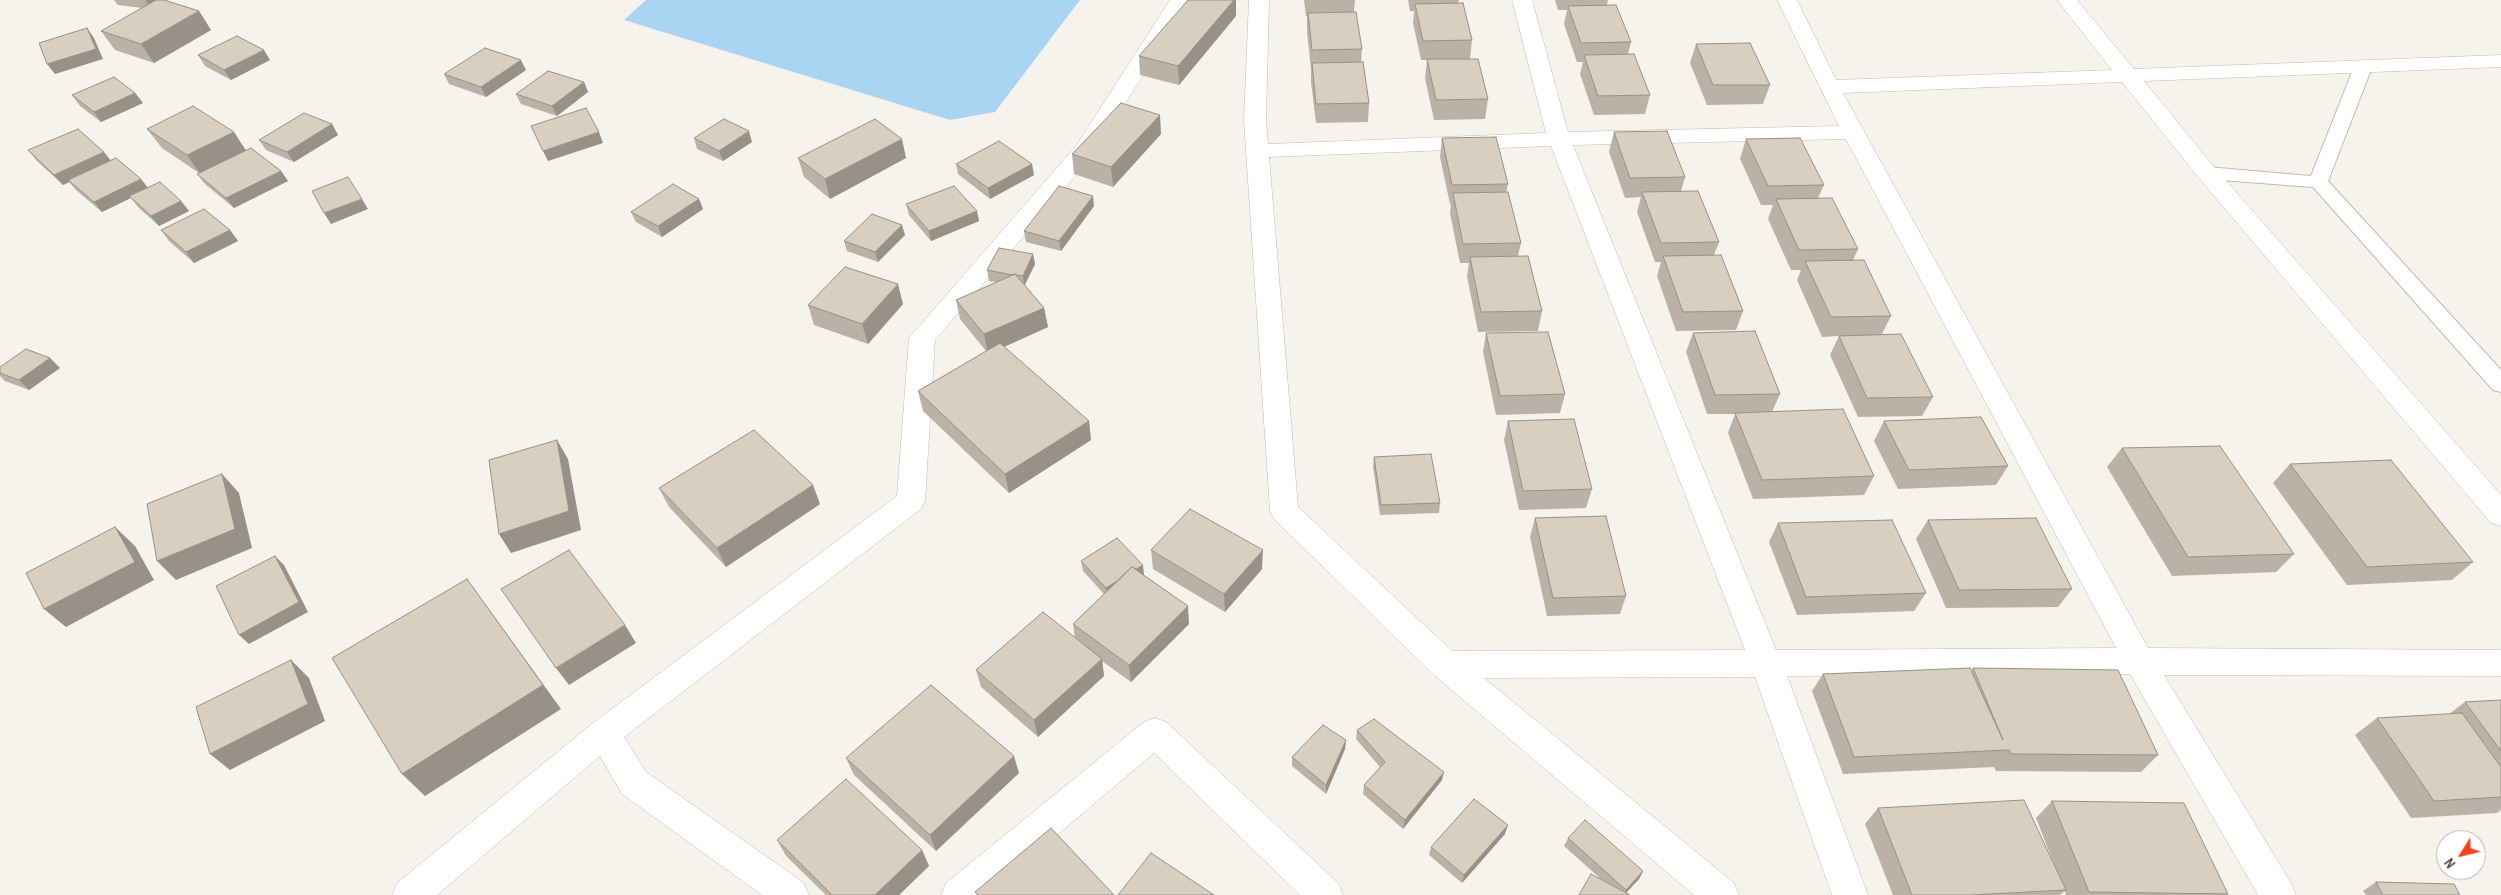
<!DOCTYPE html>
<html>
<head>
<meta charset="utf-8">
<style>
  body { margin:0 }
  #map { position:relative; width:2501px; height:895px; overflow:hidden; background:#f6f3ec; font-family:"Archivo Narrow",sans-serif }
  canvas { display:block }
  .north { position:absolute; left:2436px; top:830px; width:50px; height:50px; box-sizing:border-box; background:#fff; border:1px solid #b7b4b0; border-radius:50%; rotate:234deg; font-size:14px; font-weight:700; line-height:20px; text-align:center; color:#4b4439 }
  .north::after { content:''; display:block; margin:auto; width:18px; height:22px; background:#fc3f1d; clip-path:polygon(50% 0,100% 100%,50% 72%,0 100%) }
</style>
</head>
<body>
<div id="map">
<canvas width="2501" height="895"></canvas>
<div class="north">N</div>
</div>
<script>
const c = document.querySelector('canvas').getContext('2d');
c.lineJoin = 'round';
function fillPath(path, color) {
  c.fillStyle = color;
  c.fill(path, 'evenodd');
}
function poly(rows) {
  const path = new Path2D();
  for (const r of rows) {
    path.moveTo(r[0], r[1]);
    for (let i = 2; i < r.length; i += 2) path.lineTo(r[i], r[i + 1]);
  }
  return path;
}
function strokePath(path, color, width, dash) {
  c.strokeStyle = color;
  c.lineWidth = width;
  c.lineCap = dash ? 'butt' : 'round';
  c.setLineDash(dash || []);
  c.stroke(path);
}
const water = poly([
  [646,0,1080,0,995,112,950,120,624,20]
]);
const service = poly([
  [2363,62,2369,63,2372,67,2328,181,2501,370,2501,392,2493,390,2313,187,2207,179,2200,177,2198,173,2200,169,2207,167,2311,176,2354,67,2357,63,2363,62]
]);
const minor = poly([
  [1170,0,1190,0,1093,155,935,340,925,501,921,509,624,737,646,772,804,883,809,895,762,895,622,794,600,756,437,895,392,895,397,883,593,723,897,496,909,338,1076,146,1170,0],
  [1249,0,1269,0,1266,120,1268,144,1546,133,1512,0,1532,0,1568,132,1839,126,1777,0,1797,0,1836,80,2112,70,2057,0,2077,0,2134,69,2501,55,2501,67,2144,81,2215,168,2501,495,2501,526,2491,523,2199,178,2122,82,1843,93,2148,648,2501,650,2501,676,2164,675,2291,883,2296,895,2258,895,2130,674,1787,676,1868,895,1832,895,1755,677,1484,678,1734,883,1739,895,1694,895,1434,675,1274,519,1270,511,1244,120,1249,0],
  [1846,139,2116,648,1776,650,1573,145,1846,139],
  [1551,146,1745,650,1452,651,1298,507,1269,157,1551,146],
  [1155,718,1166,722,1338,883,1343,895,1300,895,1154,753,986,895,941,895,946,883,1144,722,1155,718]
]);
const wall = poly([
  [114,0,164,0,199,11,211,30,154,63,115,50,101,31,143,8,118,5],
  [1304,0,1355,0,1354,12,1362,49,1361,62,1369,103,1368,122,1316,123,1311,82,1311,69,1307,32,1307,16,1306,16],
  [1408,0,1459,0,1458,3,1472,40,1470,59,1488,99,1485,119,1434,120,1425,78,1427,60,1421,60,1413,23,1414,11,1410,11],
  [1555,0,1608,0,1607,5,1631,42,1628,54,1650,95,1645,114,1594,115,1580,74,1583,62,1577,62,1564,24,1567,10,1558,10],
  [1236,16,1179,85,1140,75,1139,56],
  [1696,44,1770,85,1763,104,1707,105,1690,63],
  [198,55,270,60,231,80,205,66],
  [526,70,486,97,449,84,444,74],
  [584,82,588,92,557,116,521,104,516,94],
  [135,93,143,103,101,122,80,106,72,95],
  [332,124,338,135,294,162,266,150,259,140],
  [147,129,246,151,281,171,288,181,234,208,205,184,197,174,199,173,162,148],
  [1614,132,1685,177,1681,191,1719,242,1714,255,1743,311,1736,330,1676,331,1657,276,1661,262,1655,262,1637,212,1641,197,1625,198,1609,152],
  [1161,134,1113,187,1074,174,1072,154],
  [694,138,752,142,723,161,697,149],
  [1442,138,1508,184,1506,192,1521,243,1518,256,1542,311,1538,331,1478,332,1467,276,1469,263,1460,263,1450,213,1451,204,1450,204,1440,157],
  [1746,139,1824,185,1818,198,1858,249,1853,260,1891,316,1882,334,1933,397,1922,416,1858,417,1830,355,1839,336,1822,337,1797,280,1801,270,1791,270,1768,219,1773,205,1761,205,1740,159],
  [28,150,111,160,148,188,181,201,189,211,159,226,138,207,131,198,102,212,77,191,69,182,63,185,37,161],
  [798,158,906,158,830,199,804,177],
  [956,164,1034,175,990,199,958,174],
  [699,199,703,209,662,237,636,222,631,212],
  [906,204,977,211,979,221,931,241,909,215],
  [1094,206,1061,251,1026,242,1024,231],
  [161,230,230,230,238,241,194,263,169,241],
  [905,235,878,262,847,251,844,241],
  [1033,254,1035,264,1025,285,1044,308,1048,327,1004,347,1089,421,1091,440,1009,493,923,411,918,391,986,351,960,319,956,300,996,282,989,281,987,270],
  [903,304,868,344,814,325,808,305],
  [1486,333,1565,394,1560,413,1496,415,1483,352],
  [1693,333,1780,394,1772,412,1874,476,1864,495,1753,499,1728,433,1735,414,1707,414,1686,352],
  [50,358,60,368,29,390,5,381,0,376,0,367],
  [1508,421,1592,489,1586,508,1519,510,1504,440],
  [1884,421,2008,466,1996,485,1898,489,1874,441],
  [2122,448,2294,554,2276,572,2172,576,2107,467],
  [1374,457,1440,503,1439,513,1380,515,1373,467],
  [2290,464,2473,562,2452,580,2347,585,2273,483],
  [659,488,820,504,726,567,669,507],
  [1535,518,1626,596,1620,614,1547,616,1530,537],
  [1928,520,2072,589,2058,607,1946,608,1916,539],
  [1778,523,1926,593,1914,611,1797,615,1769,542],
  [1151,550,1262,569,1225,612,1153,569],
  [1081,561,1144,575,1189,624,1131,682,1102,661,1104,676,1038,737,981,687,976,670,1075,638,1073,624,1104,594,1083,571],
  [1973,668,2158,755,2141,772,1996,771,1994,767,1843,774,1812,691,1823,674,1971,671],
  [2501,700,2501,810,2497,813,2411,818,2355,735,2377,718,2449,714,2465,702],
  [1357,730,1442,780,1403,829,1363,794,1364,785,1380,767,1356,739],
  [1346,740,1345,749,1326,794,1292,766,1292,757],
  [846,758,1019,773,936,851,854,775],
  [2052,801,2228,894,2227,895,2066,895,2065,891,2060,895,1893,895,1865,824,1878,808,2054,864,2036,818],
  [1505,834,1462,883,1429,855,1431,847],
  [1568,838,1643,871,1639,879,1626,893,1602,880,1564,846],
  [777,840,922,850,929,866,899,895,826,895,786,856],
  [2376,882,2460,895,2366,895,2363,891]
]);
const shadedWall = poly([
  [145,0,161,0,151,8],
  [1234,0,1236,0,1236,16,1179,85,1178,66],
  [199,11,211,30,154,63,141,44],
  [87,28,94,38,103,59,55,74,47,64],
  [264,50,270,60,231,80,224,70],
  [521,60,526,70,486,97,481,87],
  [584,82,588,92,557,116,552,106],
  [135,93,143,103,101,122,94,112],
  [1160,115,1161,134,1113,187,1111,167],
  [332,124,338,135,294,162,287,152],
  [749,131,752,142,723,161,719,151],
  [234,132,247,152,201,175,187,155],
  [599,132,603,143,548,161,543,151],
  [902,139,906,158,830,199,825,179],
  [104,152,112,162,63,185,54,175],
  [1032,164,1034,175,990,199,988,188],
  [281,171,288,181,234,208,226,198],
  [141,179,149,189,102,212,94,202],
  [1093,196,1094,206,1061,251,1059,241],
  [362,199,368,209,331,224,324,213],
  [699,199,703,209,662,237,658,226],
  [181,201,189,211,159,226,151,216],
  [977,211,979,221,931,241,929,231],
  [902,225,905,235,878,262,875,252],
  [230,230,238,241,194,263,186,252],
  [1033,254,1035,264,1024,286,1023,276],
  [898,284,903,304,868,344,862,324],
  [1044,308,1048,327,988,354,984,334],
  [50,358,60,368,29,390,19,380],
  [1089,421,1091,440,1009,493,1005,474],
  [557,440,568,459,581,530,511,553,499,534],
  [222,474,239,493,252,548,176,580,157,561],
  [813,485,820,504,726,567,717,548],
  [115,527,135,546,154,580,66,627,44,609],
  [1263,550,1262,569,1225,612,1224,594],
  [275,556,284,565,308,612,249,644,239,635],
  [1143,565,1144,575,1107,598,1106,588],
  [467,579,561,709,425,796,402,774],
  [1188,606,1189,624,1131,682,1129,665],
  [625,625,636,643,569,685,556,668],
  [1102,659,1104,676,1038,737,1034,720],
  [291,660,309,678,325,721,230,770,210,754],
  [1346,740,1345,749,1326,794,1326,785],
  [1014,756,1019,773,936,851,930,835],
  [1444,772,1442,780,1403,829,1405,820],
  [1508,825,1505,834,1462,883,1464,875],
  [922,850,929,866,899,895,875,895],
  [1643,871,1639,879,1624,895,1623,895,1626,890]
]);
const building = poly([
  [156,0,164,0,199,11,141,44,101,31,156,0],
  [1188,0,1234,0,1178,66,1139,56,1188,0],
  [1463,3,1472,40,1423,41,1415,4,1463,3],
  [1616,5,1631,42,1581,43,1568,6,1616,5],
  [1356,12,1362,49,1312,50,1308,13,1356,12],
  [87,28,96,49,47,64,39,43,87,28],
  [237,36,264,50,224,70,198,55,237,36],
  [1750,43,1770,85,1713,85,1696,44,1750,43],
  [485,48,521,60,481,87,444,74,485,48],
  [1634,54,1650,95,1598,96,1584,55,1634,54],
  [1427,59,1478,59,1488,99,1436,100,1427,59],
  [1363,62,1369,103,1316,104,1312,63,1363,62],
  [548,71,584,82,552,106,516,94,548,71],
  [114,77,135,93,94,112,72,95,114,77],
  [1121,103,1160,115,1111,167,1072,154,1121,103],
  [193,106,234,132,187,155,147,129,193,106],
  [586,108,599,132,543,151,531,126,586,108],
  [304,113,332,124,287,152,259,140,304,113],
  [724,119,749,131,719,151,694,138,724,119],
  [875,119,902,139,825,179,798,158,875,119],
  [78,129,104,152,54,175,28,150,78,129],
  [1667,131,1685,177,1630,178,1614,132,1667,131],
  [1496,137,1508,184,1452,185,1442,138,1496,137],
  [1800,138,1824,185,1768,186,1746,139,1800,138],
  [999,141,1032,164,988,188,956,164,999,141],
  [251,148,281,171,226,198,197,174,251,148],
  [116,158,141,179,94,202,68,180,116,158],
  [348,177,362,199,324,213,312,191,348,177],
  [160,182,181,201,151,216,129,196,160,182],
  [673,184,699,199,658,226,631,212,673,184],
  [954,186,977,211,929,231,906,204,954,186],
  [1059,186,1093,196,1059,241,1024,231,1059,186],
  [1698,191,1719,242,1661,243,1642,192,1698,191],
  [1508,192,1521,243,1463,244,1453,193,1508,192],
  [1832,198,1858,249,1799,250,1776,199,1832,198],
  [204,209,230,230,186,252,161,230,204,209],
  [872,214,902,225,875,252,844,241,872,214],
  [999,248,1033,254,1023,276,1016,275,1015,274,1013,275,987,270,999,248],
  [1721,255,1743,311,1683,312,1663,256,1721,255],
  [1528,256,1542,311,1481,312,1470,257,1528,256],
  [1864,260,1891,316,1831,317,1805,261,1864,260],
  [845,267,898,284,862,324,808,305,845,267],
  [1015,274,1044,308,984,334,956,300,1015,274],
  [1755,331,1780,394,1715,395,1693,333,1755,331],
  [1548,332,1565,394,1500,396,1486,333,1548,332],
  [1901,334,1933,397,1867,398,1839,336,1901,334],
  [1000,343,1089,421,1005,474,918,391,1000,343],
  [26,349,50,358,19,380,0,373,0,367,26,349],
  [1843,409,1874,476,1762,480,1735,413,1843,409],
  [1981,417,2008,466,1909,470,1884,421,1981,417],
  [1574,419,1592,489,1523,491,1508,421,1574,419],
  [754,430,813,485,717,548,659,488,754,430],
  [557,440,569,511,499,534,489,460,557,440],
  [2220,446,2294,554,2188,557,2122,448,2220,446],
  [1431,454,1440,503,1381,505,1374,457,1431,454],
  [2391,460,2473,562,2367,567,2290,464,2391,460],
  [222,474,235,529,157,561,147,504,222,474],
  [1190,509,1263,550,1224,594,1151,550,1190,509],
  [1606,516,1626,596,1553,598,1535,518,1606,516],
  [2036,518,2072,589,1959,590,1928,520,2036,518],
  [1892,520,1926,593,1806,597,1778,523,1892,520],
  [115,527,135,562,44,609,26,573,115,527],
  [1117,538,1143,565,1136,569,1132,567,1117,581,1106,588,1081,561,1117,538],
  [569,550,625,625,556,668,501,589,569,550],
  [275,556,299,602,239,635,216,586,275,556],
  [1132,567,1188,606,1129,665,1073,624,1132,567],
  [467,579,543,685,402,774,332,658,467,579],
  [1043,612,1102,659,1034,720,976,670,1043,612],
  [291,660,308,704,210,754,196,707,291,660],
  [1970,668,2003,740,1973,668,2118,670,2158,755,2011,754,2009,750,1854,757,1823,674,1970,668],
  [931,685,1014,756,930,835,846,758,931,685],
  [2501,700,2501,751,2465,702,2501,700],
  [2462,713,2501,767,2501,797,2434,801,2377,718,2462,713],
  [1374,719,1444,772,1405,820,1364,785,1385,762,1357,730,1374,719],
  [1323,725,1346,740,1326,785,1292,757,1323,725],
  [846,779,922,850,875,895,832,895,777,840,846,779],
  [1474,799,1508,825,1464,875,1431,847,1474,799],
  [2024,800,2066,890,1971,895,1912,895,1878,808,2024,800],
  [2052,801,2184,803,2228,894,2089,892,2052,801],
  [1585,820,1643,871,1626,890,1568,838,1585,820],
  [1051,828,1114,895,978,895,975,892,1051,828],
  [1151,853,1214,895,1118,895,1151,853],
  [1591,874,1630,895,1579,895,1591,874],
  [2376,882,2454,884,2460,895,2383,895,2376,882]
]);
fillPath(water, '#a9d4f2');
strokePath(service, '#c2bbae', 2);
strokePath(minor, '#c2bbae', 1);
fillPath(service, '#fff');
fillPath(minor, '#fff');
fillPath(wall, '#bab2a6');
fillPath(shadedWall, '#979187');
fillPath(building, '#d8cfc1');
strokePath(building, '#979187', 1);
</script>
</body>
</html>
